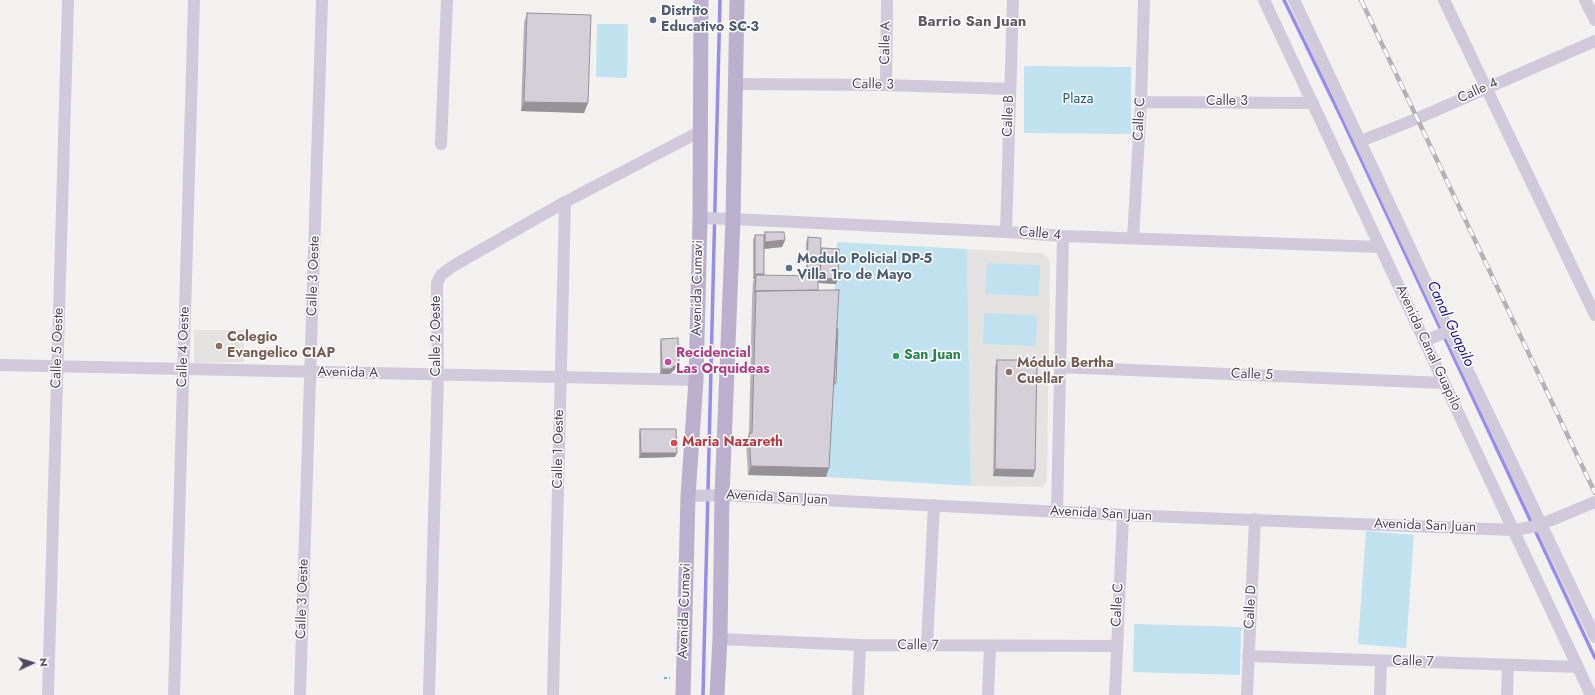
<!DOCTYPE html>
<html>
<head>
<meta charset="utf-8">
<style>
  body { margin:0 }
  #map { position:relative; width:1595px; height:695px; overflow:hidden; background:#f3f2f0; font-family:Jost,sans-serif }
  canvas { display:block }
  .north { position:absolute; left:12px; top:643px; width:40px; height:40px; -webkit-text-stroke:3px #fff; paint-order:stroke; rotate:86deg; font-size:11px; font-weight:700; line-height:16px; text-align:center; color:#50485e }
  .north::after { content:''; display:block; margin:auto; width:14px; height:18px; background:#50485e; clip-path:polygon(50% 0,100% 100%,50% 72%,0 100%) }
</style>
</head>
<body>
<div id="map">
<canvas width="1595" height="695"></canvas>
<div class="north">N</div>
</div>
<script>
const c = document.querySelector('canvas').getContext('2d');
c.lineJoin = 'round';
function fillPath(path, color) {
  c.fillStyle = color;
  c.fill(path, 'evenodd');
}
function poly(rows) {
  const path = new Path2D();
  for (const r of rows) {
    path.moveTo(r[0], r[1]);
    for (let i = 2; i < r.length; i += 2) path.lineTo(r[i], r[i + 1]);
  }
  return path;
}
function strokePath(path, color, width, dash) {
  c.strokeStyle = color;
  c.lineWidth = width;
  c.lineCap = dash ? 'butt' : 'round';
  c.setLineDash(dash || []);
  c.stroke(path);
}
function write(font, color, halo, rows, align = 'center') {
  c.font = font + ' Jost,sans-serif';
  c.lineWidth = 3;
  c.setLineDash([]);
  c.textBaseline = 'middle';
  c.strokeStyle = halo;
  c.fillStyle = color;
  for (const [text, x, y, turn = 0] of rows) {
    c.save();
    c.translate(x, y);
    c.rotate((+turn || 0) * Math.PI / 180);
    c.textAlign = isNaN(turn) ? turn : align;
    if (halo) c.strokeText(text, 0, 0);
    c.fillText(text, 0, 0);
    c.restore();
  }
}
const education = poly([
  [967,249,1040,253,1048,257,1050,263,1047,481,1042,487,971,486],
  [194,330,244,330,244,362,194,363]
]);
const green = poly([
  [597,24,628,24,627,78,596,77],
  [1024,66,1131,67,1131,134,1024,133],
  [837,242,967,249,971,486,826,477],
  [987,263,1040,265,1039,296,985,294],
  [984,313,1037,315,1036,346,983,344],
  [1366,531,1414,535,1406,648,1358,644],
  [1134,624,1241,627,1240,675,1133,672]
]);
const stream = poly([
  [1284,0,1342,119,1595,658],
  [703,695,720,0]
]);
const path = poly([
  [664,678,670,678]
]);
const minor = poly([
  [1264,0,1591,695],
  [1294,0,1449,331,1595,637],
  [1444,0,1595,315],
  [1585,0,1595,20],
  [736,84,886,85,1010,89],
  [886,85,887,0],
  [1141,102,1313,103],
  [1361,141,1416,119,1595,41],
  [441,144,447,0],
  [700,218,733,219,1006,232,1063,236,1380,247],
  [1006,232,1013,0],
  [1133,238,1141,102,1144,0],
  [1424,341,1449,331],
  [0,365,696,380],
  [1059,367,1444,383],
  [688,496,722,495,1123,515,1514,530,1537,526,1595,502],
  [1057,512,1063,236],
  [720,639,860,645,1116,646],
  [927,646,934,505],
  [1248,656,1578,667],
  [48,695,68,0],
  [174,695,194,0],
  [300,695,322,0],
  [429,695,438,375,437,283,441,275,453,266,565,202,701,131],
  [553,695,565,202],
  [858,695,860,645],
  [988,695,990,647],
  [1115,695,1123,515],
  [1247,695,1255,519],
  [1380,695,1381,661],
  [1507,695,1508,665]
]);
const major = poly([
  [683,695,688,496,696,380,700,218,701,0],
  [717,695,720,639,722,495,733,219,737,0]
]);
const rail = poly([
  [1361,0,1595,493]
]);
const wall = poly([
  [527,13,584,113,521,111,524,23],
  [765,232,785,240,782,247,764,249,764,275,818,290,837,329,836,383,835,385,834,385,826,477,748,475,746,442,749,434,752,300,753,282,754,279,753,279,753,240,755,235,764,235],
  [808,237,820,252,822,248,836,284,818,283,819,272,818,275,806,275,806,242],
  [661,339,679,362,677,367,670,374,660,374,660,344],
  [997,360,1035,470,1033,477,993,476,995,367],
  [640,429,675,457,639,458,639,434]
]);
const shadedWall = poly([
  [524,102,588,103,584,113,521,111],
  [785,240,782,247,762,249,765,242],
  [807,270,820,270,818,275,806,275],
  [755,274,764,274,762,279,756,275,754,279,753,279],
  [820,278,838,279,836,284,818,283],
  [679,362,677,367,670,374,660,374,662,369],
  [641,453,677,453,675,457,639,458],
  [751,466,829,468,826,477,748,475],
  [995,469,1035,470,1033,477,993,476]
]);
const building = poly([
  [527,13,591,15,588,103,524,102,527,13],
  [765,232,784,232,785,240,765,242,765,232],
  [755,235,764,235,764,274,755,274,755,235],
  [808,237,821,238,820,270,807,270,808,237],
  [822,248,839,249,838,279,820,278,822,248],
  [756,275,818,276,818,290,756,291,755,293,756,275],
  [839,290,829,468,751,466,749,433,752,433,756,291,839,290],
  [837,329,838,329,836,383,834,383,837,329],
  [678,338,679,362,671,369,662,369,661,339,678,338],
  [997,360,1037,360,1035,470,995,469,997,360],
  [640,429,676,429,677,453,641,453,640,429]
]);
const markers = [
  [653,20,4,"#5c6f8a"],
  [789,268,4,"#5c6f8a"],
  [219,346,4,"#8d6e63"],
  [896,356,4,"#2e9e5b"],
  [668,362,4,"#d1479c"],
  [1009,372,4,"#8d6e63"],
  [674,443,4,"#e0444e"]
];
const serviceNames = [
  ["Distrito",661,12],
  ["Educativo SC-3",661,28],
  ["Modulo Policial DP-5",797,260],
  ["Villa 1ro de Mayo",797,276]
];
const streetNames = [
  ["Calle A",886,43,-89],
  ["Calle 3",873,85,1],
  ["Calle 4",1478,91,-24],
  ["Calle 3",1227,102],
  ["Calle B",1009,116,-88],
  ["Calle C",1140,119,-87],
  ["Calle 4",1040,234,5],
  ["Calle 3 Oeste",314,276,-88],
  ["Avenida Cumavi",698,288,-89],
  ["Calle 2 Oeste",437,336,-90],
  ["Calle 4 Oeste",184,347,-88],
  ["Calle 5 Oeste",58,348,-88],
  ["Avenida Canal Guapilo",1428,348,65],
  ["Avenida A",348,373,1],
  ["Calle 5",1252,375,2],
  ["Calle 1 Oeste",559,449,-89],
  ["Avenida San Juan",777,498,3],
  ["Avenida San Juan",1101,514,3],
  ["Avenida San Juan",1425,526,2],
  ["Calle 3 Oeste",303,599,-88],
  ["Calle C",1118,605,-87],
  ["Calle D",1251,607,-87],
  ["Avenida Cumavi",685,611,-88],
  ["Calle 7",918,646,1],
  ["Calle 7",1413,662,2]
];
const parkNames = [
  ["Plaza",1078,100]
];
const educationNames = [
  ["Colegio",227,338],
  ["Evangelico CIAP",227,354],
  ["Módulo Bertha",1017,364],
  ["Cuellar",1017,380]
];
const hotelNames = [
  ["Recidencial",676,354],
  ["Las Orquideas",676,370]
];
const leisureNames = [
  ["San Juan",904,356]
];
const healthNames = [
  ["Maria Nazareth",682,443]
];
const neighbourhoodNames = [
  ["Barrio San Juan",972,22]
];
const waterNames = [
  ["Canal Guapilo",1450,324,65]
];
fillPath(education, '#e5e3e2');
fillPath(green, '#c0e3ef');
strokePath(stream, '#968dec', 3.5);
strokePath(path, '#78accd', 2, [3, 2]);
strokePath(minor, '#d0cada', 12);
strokePath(major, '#bcb0cf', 15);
strokePath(rail, '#b5b1b9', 4.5);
strokePath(rail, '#fff', 3, [9]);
fillPath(wall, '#b7b2ba');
fillPath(shadedWall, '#959197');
fillPath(building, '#d5cfd8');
strokePath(building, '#959197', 1);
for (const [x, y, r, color] of markers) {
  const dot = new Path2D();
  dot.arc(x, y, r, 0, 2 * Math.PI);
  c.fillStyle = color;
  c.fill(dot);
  strokePath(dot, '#fff', 1.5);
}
write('bold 14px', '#4e5e75', '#fff', serviceNames, 'left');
write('14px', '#50485e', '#fff', streetNames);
write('14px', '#185980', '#fff', parkNames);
write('bold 14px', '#785e54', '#fff', educationNames, 'left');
write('bold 14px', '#b23c85', '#fff', hotelNames, 'left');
write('bold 14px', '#27864d', '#fff', leisureNames, 'left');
write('bold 14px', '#be3a42', '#fff', healthNames, 'left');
write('bold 15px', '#615d65', '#fff', neighbourhoodNames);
write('italic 15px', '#1b0dac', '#fff', waterNames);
</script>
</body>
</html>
